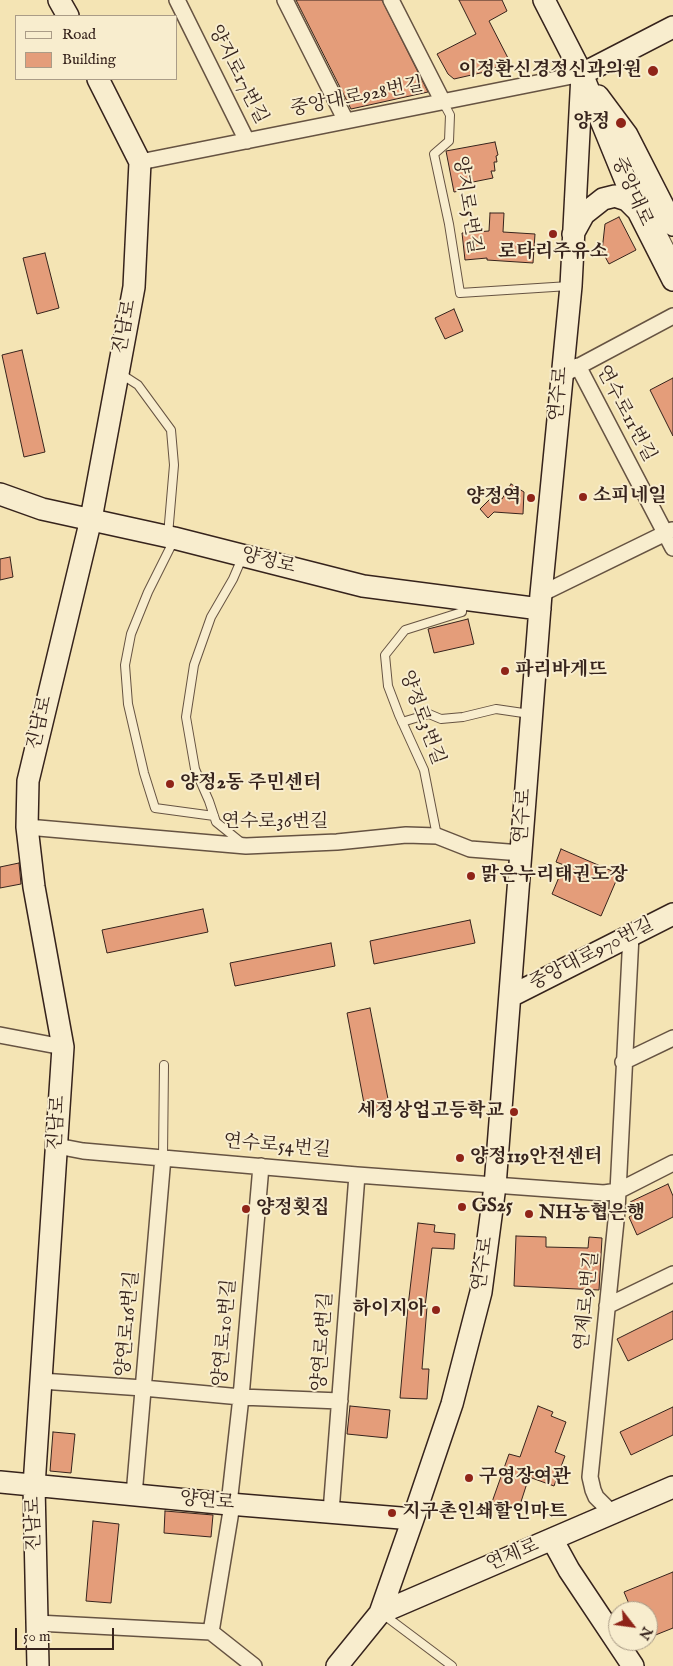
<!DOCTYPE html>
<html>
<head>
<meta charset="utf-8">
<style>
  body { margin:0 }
  #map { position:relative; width:673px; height:1666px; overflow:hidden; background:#f4e4b4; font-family:"IM FELL English",serif }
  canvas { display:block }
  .legend { position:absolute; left:15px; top:15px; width:162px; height:65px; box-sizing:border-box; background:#f8edce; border:1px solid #aa9c87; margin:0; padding:6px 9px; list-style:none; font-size:15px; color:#36231c }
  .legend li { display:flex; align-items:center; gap:10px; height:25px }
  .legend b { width:25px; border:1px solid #aa9c87 }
  .north { position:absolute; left:608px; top:1601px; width:50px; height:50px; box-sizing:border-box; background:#f8edce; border:1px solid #aa9c87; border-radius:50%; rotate:120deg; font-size:14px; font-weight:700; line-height:20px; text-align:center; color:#36231c }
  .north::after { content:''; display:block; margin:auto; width:18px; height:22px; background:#8f2418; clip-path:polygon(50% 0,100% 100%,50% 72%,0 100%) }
  .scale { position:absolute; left:15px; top:1628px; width:99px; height:22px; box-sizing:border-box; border:2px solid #36231c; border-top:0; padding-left:6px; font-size:15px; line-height:18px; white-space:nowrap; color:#36231c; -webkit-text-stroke:4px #f8edce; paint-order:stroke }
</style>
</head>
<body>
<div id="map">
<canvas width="673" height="1666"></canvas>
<ul class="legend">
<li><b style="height:6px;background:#f8edce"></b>Road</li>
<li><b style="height:14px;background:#e49d7a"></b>Building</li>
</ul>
<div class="north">N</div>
<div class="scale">50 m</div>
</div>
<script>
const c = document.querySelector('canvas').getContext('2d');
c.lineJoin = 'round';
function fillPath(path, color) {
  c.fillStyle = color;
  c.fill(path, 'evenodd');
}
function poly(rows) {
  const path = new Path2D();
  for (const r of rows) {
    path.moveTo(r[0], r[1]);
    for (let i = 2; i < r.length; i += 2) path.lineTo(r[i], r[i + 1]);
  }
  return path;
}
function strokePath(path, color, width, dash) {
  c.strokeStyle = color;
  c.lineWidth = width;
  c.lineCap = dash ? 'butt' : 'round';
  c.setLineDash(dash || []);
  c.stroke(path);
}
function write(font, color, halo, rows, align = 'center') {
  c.font = font + ' "IM FELL English","Noto Serif KR",serif';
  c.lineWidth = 4;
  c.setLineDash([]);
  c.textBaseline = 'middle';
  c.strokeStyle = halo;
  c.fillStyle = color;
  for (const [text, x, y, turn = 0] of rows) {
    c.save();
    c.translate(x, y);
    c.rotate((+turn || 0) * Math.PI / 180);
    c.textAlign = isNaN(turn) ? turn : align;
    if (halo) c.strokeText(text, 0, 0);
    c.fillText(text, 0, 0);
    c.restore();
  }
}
const building = poly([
  [296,0,382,0,428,92,351,109,296,0],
  [459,0,502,0,507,11,489,21,509,60,489,71,454,79,448,74,437,54,476,34,459,0],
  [495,142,498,155,496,156,497,162,494,162,495,171,491,171,493,178,463,184,465,190,454,192,446,151,495,142],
  [490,213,504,213,503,232,535,234,533,263,487,260,487,258,465,260,462,233,489,231,490,213],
  [619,217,636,250,609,264,602,251,605,224,619,217],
  [45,253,59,308,37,314,23,258,45,253],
  [454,309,463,331,445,339,435,318,454,309],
  [22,350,45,452,24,457,2,355,22,350],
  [673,378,673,436,650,390,673,378],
  [511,484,524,492,523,514,494,512,488,518,480,509,492,497,502,499,511,484],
  [10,557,13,577,0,580,0,559,10,557],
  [468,619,474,644,434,653,428,629,468,619],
  [561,849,619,874,601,916,552,894,564,865,556,862,561,849],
  [19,863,21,884,0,888,0,867,19,863],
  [203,909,208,932,107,953,102,930,203,909],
  [470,920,475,943,374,964,370,941,470,920],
  [331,943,335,966,235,986,230,963,331,943],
  [370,1008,390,1109,366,1114,347,1013,370,1008],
  [668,1184,673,1196,673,1217,637,1235,629,1217,636,1213,630,1202,668,1184],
  [418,1223,435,1225,434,1232,455,1234,454,1249,432,1248,425,1307,427,1307,422,1369,429,1369,427,1399,400,1398,408,1306,418,1223],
  [516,1236,546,1237,546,1247,588,1248,589,1237,602,1238,599,1290,514,1286,516,1236],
  [673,1311,673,1339,628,1361,617,1339,673,1311],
  [350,1406,390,1410,387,1438,347,1434,350,1406],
  [538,1406,553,1412,551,1416,566,1422,555,1452,565,1456,554,1486,529,1477,518,1511,492,1502,509,1454,520,1457,538,1406],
  [673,1407,673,1435,631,1455,620,1432,673,1407],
  [53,1432,75,1434,71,1473,50,1471,53,1432],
  [165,1511,213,1515,211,1537,164,1533,165,1511],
  [93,1521,119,1524,111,1603,86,1601,93,1521],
  [673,1572,673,1628,648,1638,648,1611,632,1611,624,1592,673,1572]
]);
const lane = poly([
  [443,102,450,115,449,141,434,154,449,224,460,293,569,286],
  [639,187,673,254],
  [121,374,138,385,171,430,174,465,168,535],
  [174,540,148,592,131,634,125,665,128,704,144,773,155,808,214,816],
  [242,558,233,579,211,617,194,665,186,717,195,769,209,801,216,822,242,843],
  [402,722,429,714,441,719,463,717,496,709,530,714],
  [437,836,424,770,399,715,388,686,385,655,405,630,462,612,463,599],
  [163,1157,164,1065],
  [384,1615,452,1666]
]);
const street = poly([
  [177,0,247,141],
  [285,0,346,121],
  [391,0,443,102],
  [140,162,582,74],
  [578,366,673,548],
  [570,371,673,316],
  [541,594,672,530],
  [27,827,246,846,337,842,406,835,437,836,470,849,521,853],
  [0,1035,63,1047],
  [623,1062,673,1038],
  [57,1146,83,1151,357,1175,604,1193,618,1191,673,1163],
  [607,1306,673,1274],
  [41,1381,143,1388,241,1397,340,1401],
  [134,1495,163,1157],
  [331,1512,357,1175],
  [612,1513,596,1497,593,1490,590,1477,617,1211,631,935],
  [37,1623,211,1632,254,1666],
  [211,1632,231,1511,229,1504,241,1397,261,1166]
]);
const secondary = poly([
  [59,0,68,16],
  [544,0,582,74,638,211,673,280],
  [582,74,673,27],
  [598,96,627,135,673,225],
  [573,234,584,214,603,199,615,196,627,200,638,211],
  [0,494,42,509,174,538,363,586,540,609],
  [511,996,673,914],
  [0,1482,229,1504,413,1519],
  [552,1539,569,1570,633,1666],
  [380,1613,673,1487],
  [38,1666,34,1486,63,1047,34,887,27,827,28,781,91,519,134,287,140,162,98,79],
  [337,1666,380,1613,413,1519,452,1404,481,1292,495,1186,541,594,571,286,582,74]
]);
const markers = [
  [653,71,6,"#8f2418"],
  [621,123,6,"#8f2418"],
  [553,234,5,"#8f2418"],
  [583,497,5,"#8f2418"],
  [531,498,5,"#8f2418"],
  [505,671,5,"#8f2418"],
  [170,784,5,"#8f2418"],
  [471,876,5,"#8f2418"],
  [514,1112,5,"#8f2418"],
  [460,1158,5,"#8f2418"],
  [462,1207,5,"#8f2418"],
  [246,1209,5,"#8f2418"],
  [529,1214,5,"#8f2418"],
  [436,1310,5,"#8f2418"],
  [469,1478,5,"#8f2418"],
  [392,1513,5,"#8f2418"]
];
const poiNames = [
  ["이정환신경정신과의원",642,71,"right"],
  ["양정",610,123,"right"],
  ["로타리주유소",553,253,"center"],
  ["소피네일",593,497],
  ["양정역",521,498,"right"],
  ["파리바게뜨",515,671],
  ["양정2동 주민센터",180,784],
  ["맑은누리태권도장",481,876],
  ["세정상업고등학교",504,1112,"right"],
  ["양정119안전센터",470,1158],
  ["GS25",472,1207],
  ["양정횟집",256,1209],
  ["NH농협은행",539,1214],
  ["하이지아",426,1310,"right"],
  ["구영장여관",479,1478],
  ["지구촌인쇄할인마트",402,1513]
];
const streetNames = [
  ["양지로17번길",237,75,63],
  ["중앙대로928번길",357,98,-11],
  ["중앙대로",631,192,66],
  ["양지로5번길",466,205,81],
  ["진남로",126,327,-79],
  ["연수로",560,394,-85],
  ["연수로11번길",625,414,62],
  ["양정로",268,562,14],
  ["양정로3번길",421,718,70],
  ["진남로",41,723,-77],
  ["연수로",524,816,-86],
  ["연수로36번길",275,823],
  ["중앙대로970번길",592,955,-27],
  ["진남로",58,1123,-86],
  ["연수로54번길",277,1147,5],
  ["연수로",484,1264,-82],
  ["연제로9번길",588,1301,-84],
  ["양연로16번길",129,1324,-85],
  ["양연로10번길",226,1333,-85],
  ["양연로6번길",324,1342,-86],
  ["양연로",207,1502,5],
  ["진남로",35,1524,-91],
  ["연제로",513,1556,-23]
];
fillPath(building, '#e49d7a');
strokePath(building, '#36231c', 1);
strokePath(lane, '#665342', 10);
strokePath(street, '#665342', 18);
strokePath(secondary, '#36231c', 24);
strokePath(lane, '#f8edce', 8);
strokePath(street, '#f8edce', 15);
strokePath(secondary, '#f8edce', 21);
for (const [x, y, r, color] of markers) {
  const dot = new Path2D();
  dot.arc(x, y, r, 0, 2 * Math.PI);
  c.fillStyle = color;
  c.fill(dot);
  strokePath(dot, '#f8edce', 2);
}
write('bold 19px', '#36231c', '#f8edce', poiNames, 'left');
write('19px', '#36231c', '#f8edce', streetNames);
</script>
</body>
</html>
